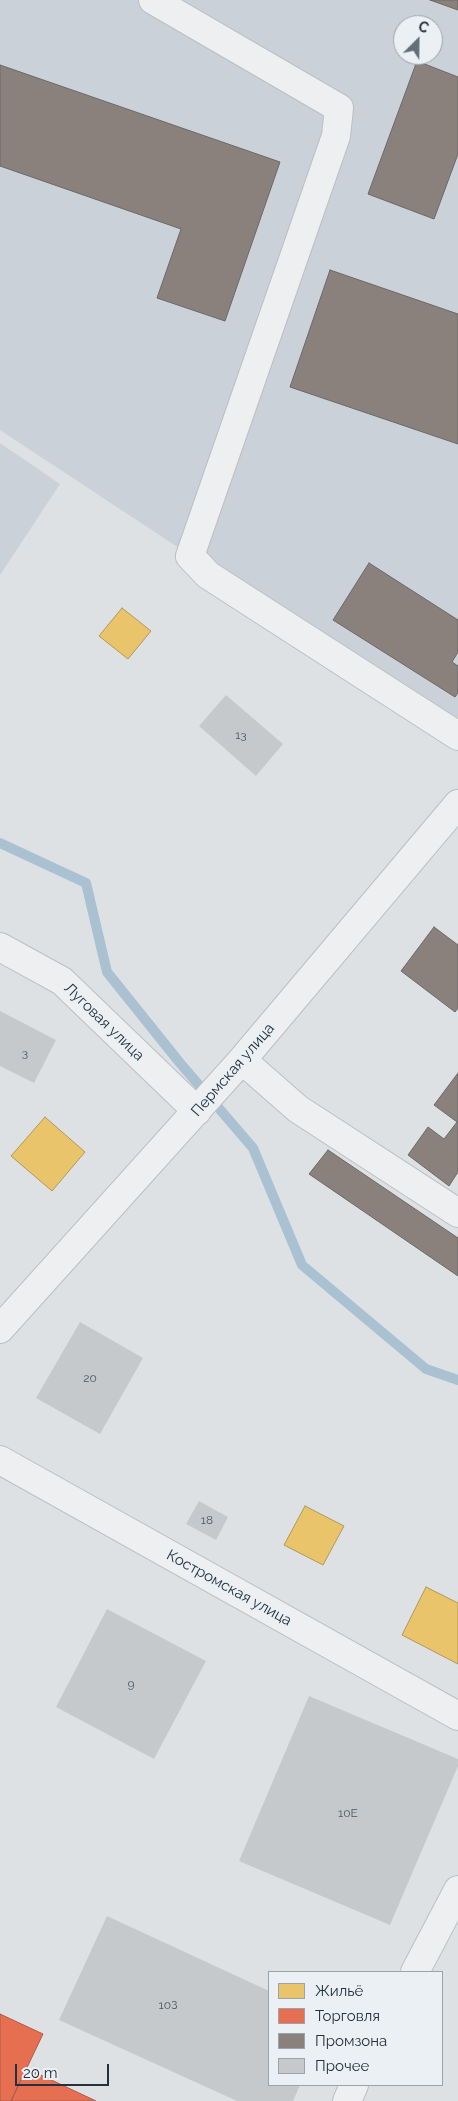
<!DOCTYPE html>
<html>
<head>
<meta charset="utf-8">
<style>
  body { margin:0 }
  #map { position:relative; width:458px; height:2101px; overflow:hidden; background:#dee1e4; font-family:Raleway,sans-serif }
  canvas { display:block }
  .legend { position:absolute; left:268px; top:1971px; width:175px; height:115px; box-sizing:border-box; background:#eaf0f4; border:1px solid #9ba3ab; margin:0; padding:6px 9px; list-style:none; font-size:15px; color:#24303d }
  .legend li { display:flex; align-items:center; gap:10px; height:25px }
  .legend b { width:25px; border:1px solid #9ba3ab }
  .north { position:absolute; left:393px; top:15px; width:50px; height:50px; box-sizing:border-box; background:#eaf0f4; border:1px solid #9ba3ab; border-radius:50%; rotate:23deg; font-size:14px; font-weight:700; line-height:20px; text-align:center; color:#24303d }
  .north::after { content:''; display:block; margin:auto; width:18px; height:22px; background:#656e77; clip-path:polygon(50% 0,100% 100%,50% 72%,0 100%) }
  .scale { position:absolute; left:15px; top:2064px; width:94px; height:22px; box-sizing:border-box; border:2px solid #24303d; border-top:0; padding-left:6px; font-size:15px; line-height:18px; white-space:nowrap; color:#24303d; -webkit-text-stroke:4px #eaf0f4; paint-order:stroke }
</style>
</head>
<body>
<div id="map">
<canvas width="458" height="2101"></canvas>
<ul class="legend">
<li><b style="height:14px;background:#e9c46a"></b>Жильё</li>
<li><b style="height:14px;background:#e76f51"></b>Торговля</li>
<li><b style="height:14px;background:#8a817c"></b>Промзона</li>
<li><b style="height:14px;background:#c6c9cc"></b>Прочее</li>
</ul>
<div class="north">С</div>
<div class="scale">20 m</div>
</div>
<script>
const c = document.querySelector('canvas').getContext('2d');
c.lineJoin = 'round';
function fillPath(path, color) {
  c.fillStyle = color;
  c.fill(path, 'evenodd');
}
function poly(rows) {
  const path = new Path2D();
  for (const r of rows) {
    path.moveTo(r[0], r[1]);
    for (let i = 2; i < r.length; i += 2) path.lineTo(r[i], r[i + 1]);
  }
  return path;
}
function strokePath(path, color, width, dash) {
  c.strokeStyle = color;
  c.lineWidth = width;
  c.lineCap = dash ? 'butt' : 'round';
  c.setLineDash(dash || []);
  c.stroke(path);
}
function write(font, color, halo, rows, align = 'center') {
  c.font = font + ' Raleway,sans-serif';
  c.lineWidth = 5;
  c.setLineDash([]);
  c.textBaseline = 'middle';
  c.strokeStyle = halo;
  c.fillStyle = color;
  for (const [text, x, y, turn = 0] of rows) {
    c.save();
    c.translate(x, y);
    c.rotate((+turn || 0) * Math.PI / 180);
    c.textAlign = isNaN(turn) ? turn : align;
    if (halo) c.strokeText(text, 0, 0);
    c.fillText(text, 0, 0);
    c.restore();
  }
}
const built = poly([
  [0,0,458,0,458,732,0,430],
  [403,25,433,25,433,55,403,55],
  [0,443,60,484,0,575]
]);
const homes = poly([
  [122,608,151,631,128,659,99,636,122,608],
  [45,1117,85,1152,52,1191,11,1156,45,1117],
  [305,1506,344,1526,323,1565,284,1545,305,1506],
  [426,1587,458,1603,458,1664,402,1635,426,1587]
]);
const shops = poly([
  [0,2014,43,2034,11,2101,0,2101,0,2014],
  [26,2068,96,2101,11,2101,26,2068]
]);
const industry = poly([
  [430,0,458,0,458,10,430,0],
  [417,61,458,77,458,154,434,219,368,194,417,61],
  [0,65,280,162,225,321,157,298,181,229,0,166,0,65],
  [330,270,458,314,458,444,290,387,330,270],
  [369,563,458,620,458,652,452,662,458,666,458,693,455,697,333,620,369,563],
  [434,927,458,945,458,1008,455,1012,401,971,434,927],
  [458,1073,458,1172,449,1186,408,1155,428,1127,444,1139,457,1122,434,1105,458,1073],
  [328,1150,458,1238,458,1276,309,1174,328,1150]
]);
const stream = poly([
  [0,843,86,883,107,972,180,1063,253,1148,302,1265,426,1369,458,1380]
]);
const building = poly([
  [226,695,283,744,256,776,199,726],
  [0,1011,56,1040,34,1083,0,1066],
  [80,1322,143,1358,100,1434,36,1398],
  [199,1501,228,1517,216,1540,186,1524],
  [107,1609,206,1661,154,1759,56,1707],
  [309,1696,458,1759,458,1766,390,1925,239,1861],
  [107,1916,269,1991,269,2085,300,2085,293,2101,237,2101,59,2020]
]);
const minor = poly([
  [153,0,339,108,336,136,190,556,208,575,458,736],
  [0,947,62,981,197,1111],
  [242,1060,298,1109,458,1213],
  [0,1329,242,1060,458,804],
  [0,1460,458,1716],
  [415,1972,458,1890],
  [347,2101,354,2085]
]);
const numberNames = [
  ["13",241,735],
  ["3",25,1053],
  ["20",90,1378],
  ["18",207,1520],
  ["9",131,1684],
  ["10Е",348,1813],
  ["10З",168,2005]
];
const streetNames = [
  ["Луговая улица",104,1022,44],
  ["Пермская улица",233,1070,-49],
  ["Костромская улица",229,1588,29]
];
fillPath(built, '#cbd1d8');
fillPath(homes, '#e9c46a');
strokePath(homes, '#ae985c', 1);
fillPath(shops, '#e76f51');
strokePath(shops, '#ac5c4b', 1);
fillPath(industry, '#8a817c');
strokePath(industry, '#6b6969', 1);
strokePath(stream, '#aac1d2', 10);
fillPath(building, '#c6c9cc');
strokePath(minor, '#bcbfc2', 30);
strokePath(minor, '#edeff1', 28);
write('12px', '#4d5762', null, numberNames);
write('15px', '#24303d', '#eaf0f4', streetNames);
</script>
</body>
</html>
